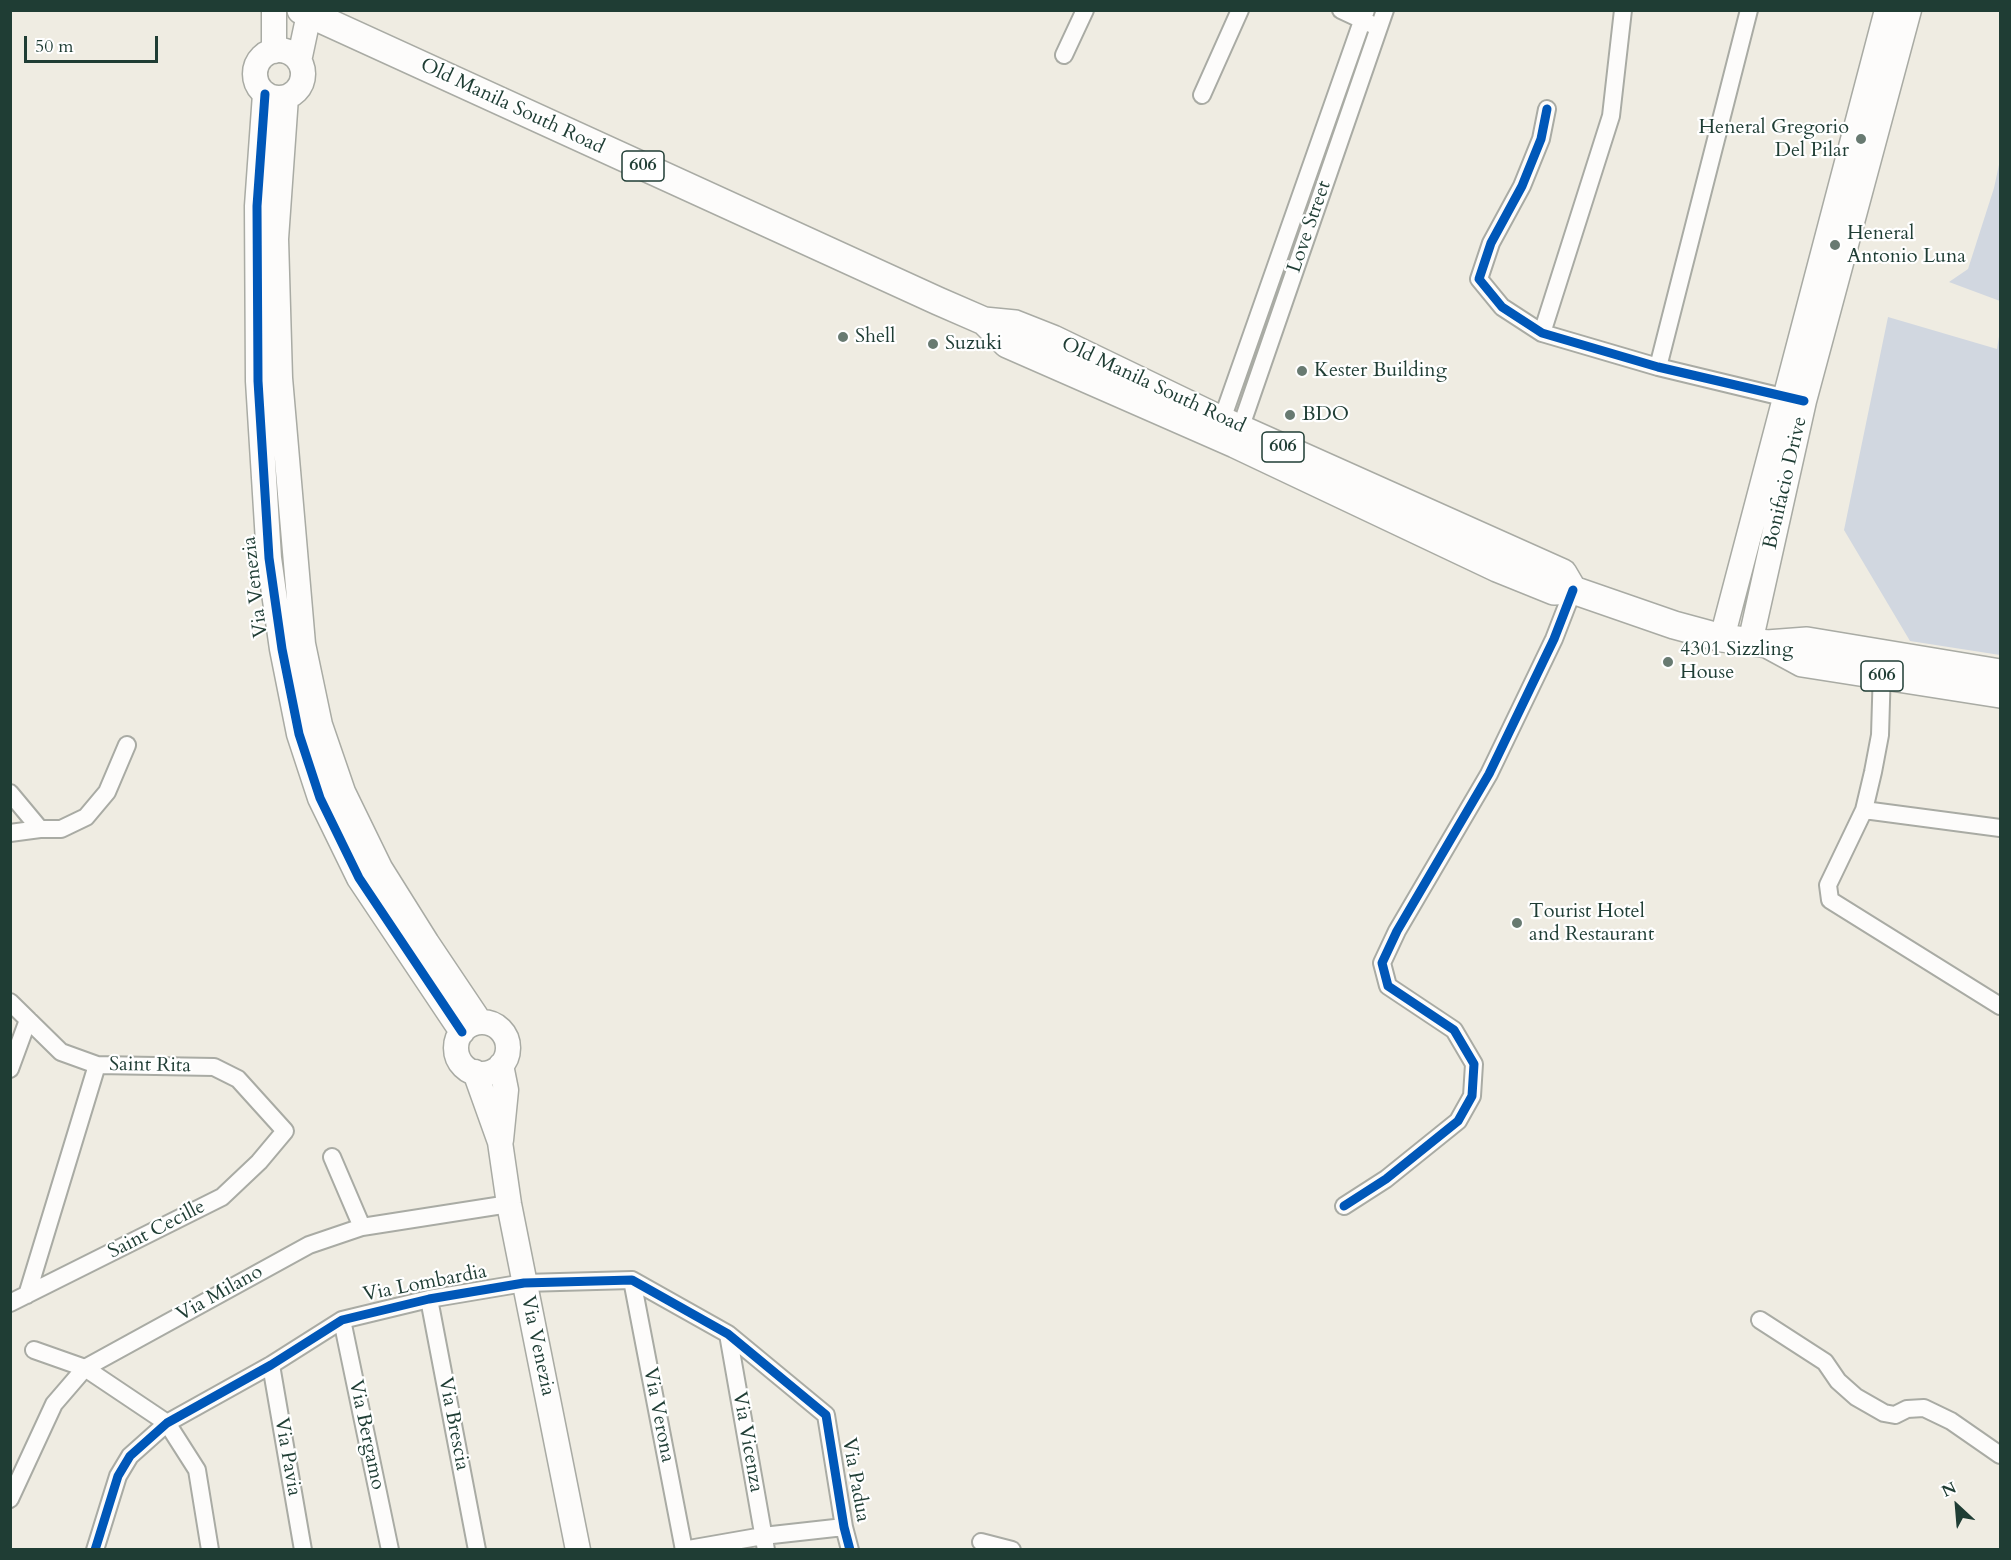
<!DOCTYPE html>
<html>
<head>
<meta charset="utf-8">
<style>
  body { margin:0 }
  #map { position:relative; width:2011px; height:1560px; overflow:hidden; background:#efece2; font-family:Cardo,serif }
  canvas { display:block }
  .frame { position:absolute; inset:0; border:12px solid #1f3d34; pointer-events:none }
  .north { position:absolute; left:1927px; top:1476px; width:60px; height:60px; -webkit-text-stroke:4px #fff; paint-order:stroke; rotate:334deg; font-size:16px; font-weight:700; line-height:24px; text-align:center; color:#1f3d34 }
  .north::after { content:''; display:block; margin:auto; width:21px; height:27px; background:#1f3d34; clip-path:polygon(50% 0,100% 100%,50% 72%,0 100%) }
  .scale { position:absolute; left:24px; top:36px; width:134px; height:27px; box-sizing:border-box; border:3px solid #1f3d34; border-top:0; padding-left:8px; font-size:18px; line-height:21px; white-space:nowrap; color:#1f3d34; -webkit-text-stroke:4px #fff; paint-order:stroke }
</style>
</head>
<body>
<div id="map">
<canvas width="2011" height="1560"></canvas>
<div class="frame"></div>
<div class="north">N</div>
<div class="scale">50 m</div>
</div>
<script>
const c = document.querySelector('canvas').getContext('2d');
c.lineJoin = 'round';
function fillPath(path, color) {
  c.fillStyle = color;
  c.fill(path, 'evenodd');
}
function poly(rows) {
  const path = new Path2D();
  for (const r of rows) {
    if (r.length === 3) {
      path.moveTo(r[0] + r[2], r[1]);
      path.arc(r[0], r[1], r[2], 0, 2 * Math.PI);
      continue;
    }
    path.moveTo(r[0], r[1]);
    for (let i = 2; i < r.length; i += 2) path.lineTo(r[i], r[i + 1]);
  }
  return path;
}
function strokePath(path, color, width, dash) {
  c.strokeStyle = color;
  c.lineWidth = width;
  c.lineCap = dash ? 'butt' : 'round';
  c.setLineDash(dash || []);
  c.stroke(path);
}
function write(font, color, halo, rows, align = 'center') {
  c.font = font + ' Cardo,serif';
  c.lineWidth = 4.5;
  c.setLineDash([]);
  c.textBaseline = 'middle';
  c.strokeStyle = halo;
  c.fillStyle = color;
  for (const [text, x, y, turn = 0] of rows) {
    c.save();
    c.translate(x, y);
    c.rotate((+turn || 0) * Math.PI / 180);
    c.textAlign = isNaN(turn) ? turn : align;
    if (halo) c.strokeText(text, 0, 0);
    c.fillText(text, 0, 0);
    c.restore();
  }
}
const industrial = poly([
  [2000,160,2000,301,1949,282,1968,269,1994,188],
  [1888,317,1997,349,2000,330,2000,655,1910,641,1844,530]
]);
const street = poly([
  [1341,10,1373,25],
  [1064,55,1085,10],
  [1202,95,1240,10],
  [1547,109,1541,139,1522,186,1491,243,1479,279,1502,307,1542,333,1658,367,1795,400],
  [1542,333,1611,116,1623,10],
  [1658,367,1749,10],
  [1219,428,1366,10],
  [1238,435,1385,10],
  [1882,668,1880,735,1873,772,1864,810,1828,885,1830,900,2000,1006],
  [10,793,40,829],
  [1864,810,2000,828],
  [10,833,40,829,61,829,86,817,107,792,127,745],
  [10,1002,61,1052,97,1065,214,1067,238,1079,285,1131,259,1162,222,1197,10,1303],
  [10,1069,28,1020],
  [332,1157,362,1227],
  [1344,1206,1386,1179,1458,1121,1472,1096,1474,1064,1454,1030,1388,986,1382,963,1397,931,1489,774,1554,639,1573,590],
  [632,1280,684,1550],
  [27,1295,97,1065],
  [429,1299,477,1550],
  [342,1320,390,1550],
  [1760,1320,1825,1362,1838,1381,1856,1397,1884,1413,1895,1415,1907,1409,1924,1408,1951,1421,2000,1455],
  [728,1334,766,1550],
  [34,1350,85,1368,167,1423,197,1470,210,1550],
  [271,1365,303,1550],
  [10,1499,54,1404,85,1368,309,1245,362,1227,509,1204],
  [981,1542,1012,1550],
  [95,1550,118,1476,130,1456,167,1423,271,1365,342,1320,429,1299,524,1283,632,1280,728,1334,826,1415,844,1527,850,1550],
  [683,1550,763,1536,844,1527]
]);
const secondary = poly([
  [279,74,24],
  [274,51,274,10],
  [299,61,309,14],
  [265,94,257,206,258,381,269,558,282,649,299,734,320,798,359,878,462,1032],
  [286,97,276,239,280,378,303,644,320,725,343,792,380,868,427,943,480,1022],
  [1722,638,1887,10],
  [1750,643,1804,401,1909,10],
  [482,1048,26],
  [501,1065,506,1090,501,1140],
  [475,1072,500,1142,509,1204,578,1550]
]);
const primary = poly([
  [301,10,938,301,984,321,1015,324,1053,339,1221,420,1563,573,1573,590],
  [984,321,1007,344,1235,444,1497,568,1554,591,1573,590,1674,625,1722,638,1767,644,1807,641,2000,673],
  [1767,644,1802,663,2000,694]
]);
const cycleway = poly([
  [265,94,257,206,258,381,269,558,282,649,299,734,320,798,359,878,462,1032],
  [1547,109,1541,139,1522,186,1491,243,1479,279,1502,307,1542,333,1658,367,1804,401],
  [1344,1206,1386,1179,1458,1121,1472,1096,1474,1064,1454,1030,1388,986,1382,963,1397,931,1489,774,1554,639,1573,590],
  [95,1550,118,1476,130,1456,167,1423,271,1365,342,1320,429,1299,524,1283,632,1280,728,1334,826,1415,844,1527,850,1550]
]);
const markers = [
  [1861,139,6,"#687a71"],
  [1835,245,6,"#687a71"],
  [843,337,6,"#687a71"],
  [933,344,6,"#687a71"],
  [1302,371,6,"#687a71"],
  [1290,415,6,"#687a71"],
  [1668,662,6,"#687a71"],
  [1517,923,6,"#687a71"]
];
const shields = [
  [643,166,42],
  [1283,447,42],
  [1882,676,42]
];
const shieldNames = [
  ["606",643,166],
  ["606",1283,447],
  ["606",1882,676]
];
const streetNames = [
  ["Old Manila South Road",512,107,25],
  ["Love Street",1310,227,-71],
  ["Old Manila South Road",1153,386,25],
  ["Bonifacio Drive",1786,483,-77],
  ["Via Venezia",256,587,-97],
  ["Saint Rita",150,1066,1],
  ["Saint Cecille",157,1230,-27],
  ["Via Lombardia",425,1284,-11],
  ["Via Milano",220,1294,-29],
  ["Via Venezia",537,1346,78],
  ["Via Verona",658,1415,79],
  ["Via Brescia",453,1424,79],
  ["Via Bergamo",366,1435,78],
  ["Via Vicenza",747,1442,80],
  ["Via Pavia",287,1457,80],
  ["Via Padua",855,1480,80]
];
const poiNames = [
  ["Heneral Gregorio",1849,128,"right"],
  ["Del Pilar",1849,151,"right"],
  ["Heneral",1847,234],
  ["Antonio Luna",1847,257],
  ["Shell",855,337],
  ["Suzuki",945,344],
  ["Kester Building",1314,371],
  ["BDO",1302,415],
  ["4301 Sizzling",1680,650],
  ["House",1680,673],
  ["Tourist Hotel",1529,912],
  ["and Restaurant",1529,935]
];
fillPath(industrial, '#d1d7e0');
strokePath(street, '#a9aba4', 20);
strokePath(secondary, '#a9aba4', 27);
strokePath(primary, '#a9aba4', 30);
strokePath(street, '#fdfcfb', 16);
strokePath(secondary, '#fdfcfb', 24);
strokePath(primary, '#fdfcfb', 27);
strokePath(cycleway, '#0057b8', 9);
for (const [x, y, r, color] of markers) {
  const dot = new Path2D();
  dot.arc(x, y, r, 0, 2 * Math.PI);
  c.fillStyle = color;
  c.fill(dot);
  strokePath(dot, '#fff', 2);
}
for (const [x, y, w] of shields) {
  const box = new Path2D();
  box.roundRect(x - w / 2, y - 15, w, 30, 4.5);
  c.fillStyle = '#fff';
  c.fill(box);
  strokePath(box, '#1f3d34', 1.5);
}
write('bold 18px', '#1f3d34', null, shieldNames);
write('20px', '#1f3d34', '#fff', streetNames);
write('20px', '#1f3d34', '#fff', poiNames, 'left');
</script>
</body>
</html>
